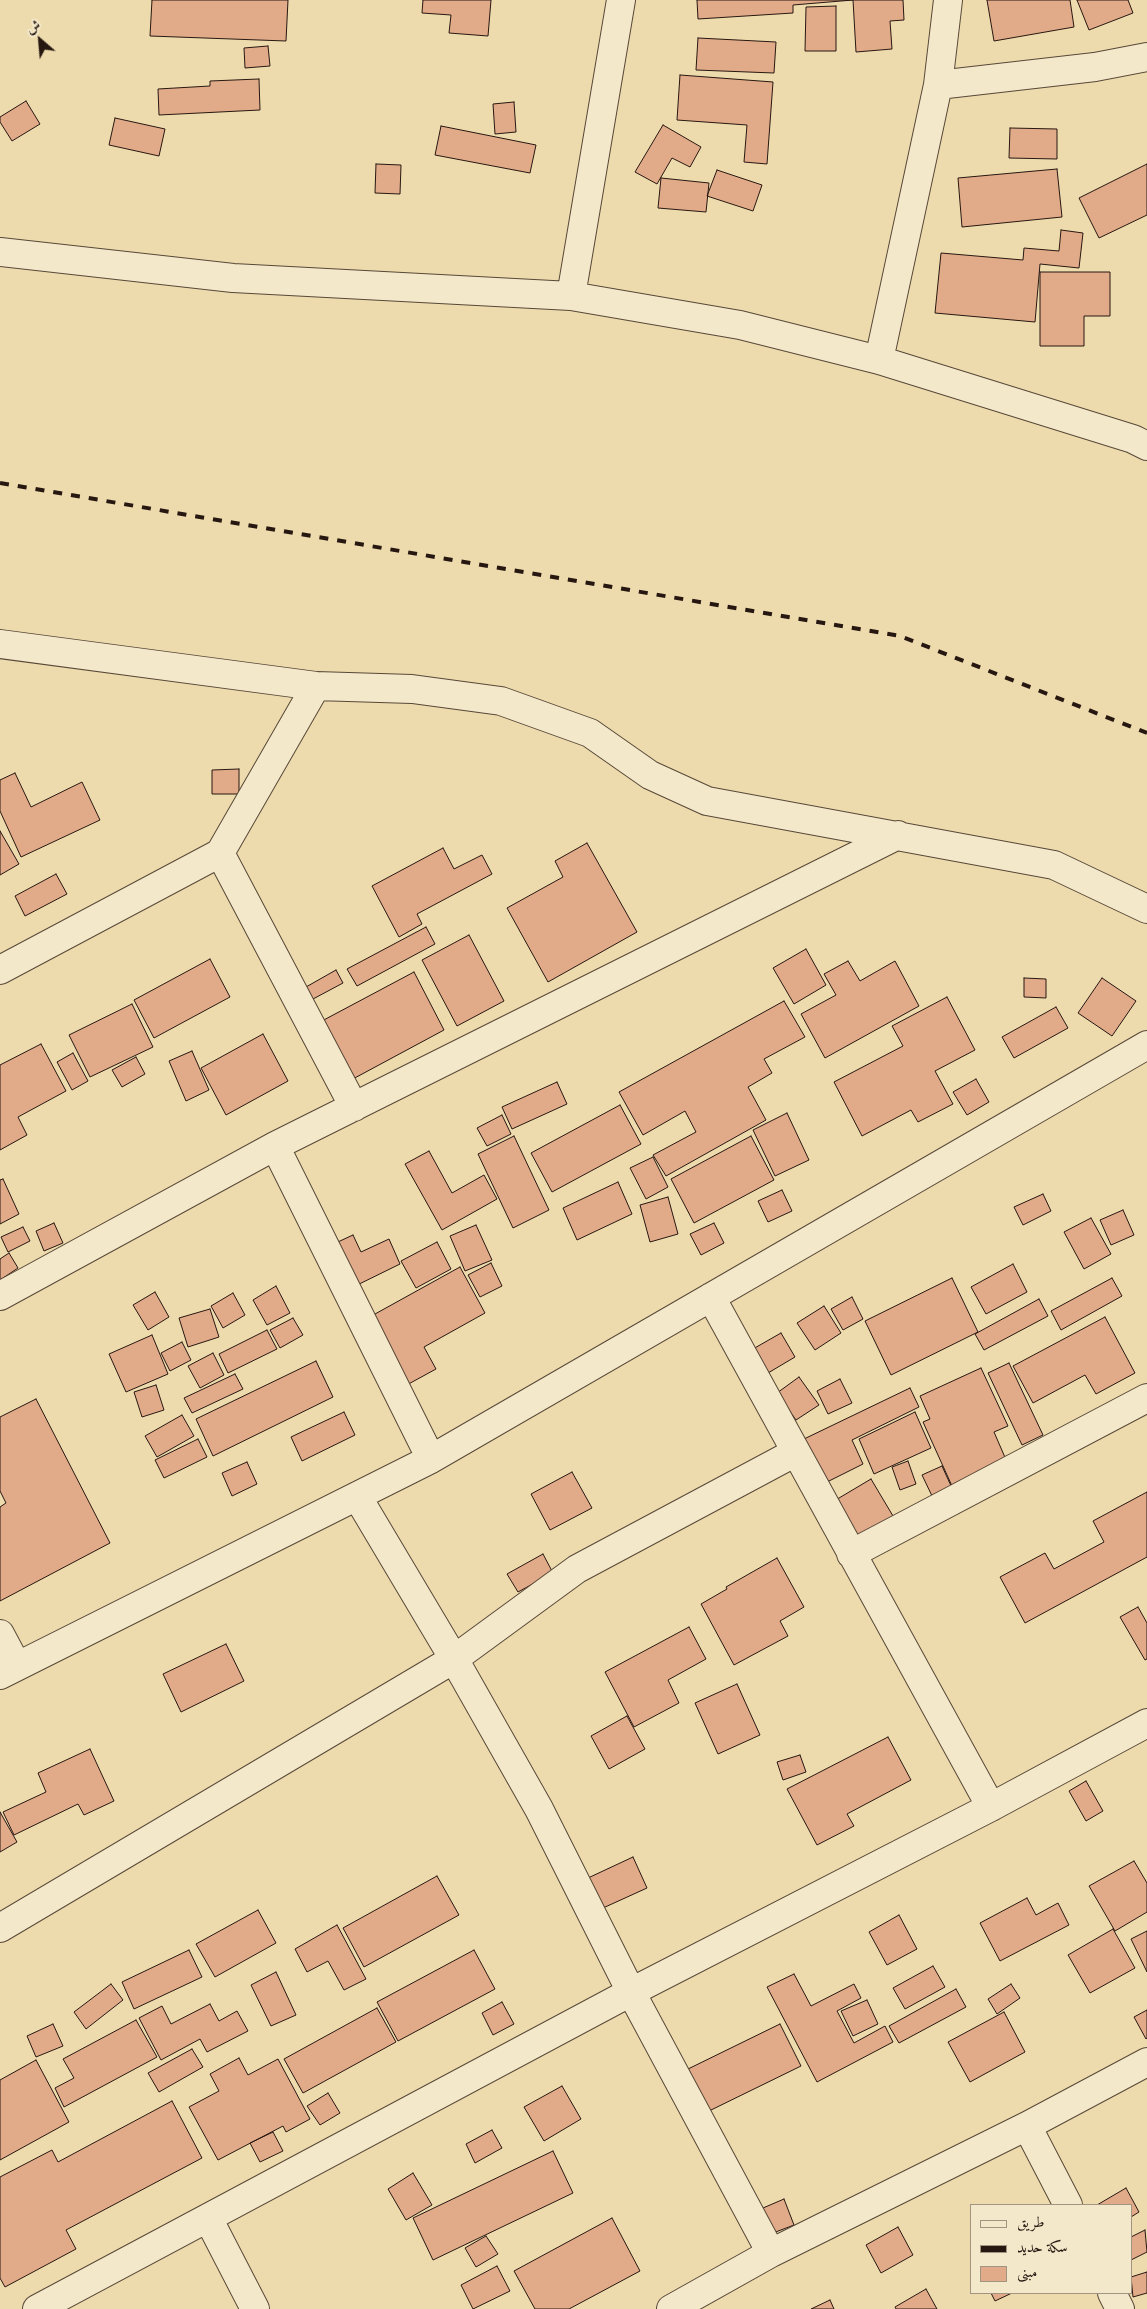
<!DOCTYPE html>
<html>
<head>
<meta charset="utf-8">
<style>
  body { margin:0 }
  #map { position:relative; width:1147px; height:2309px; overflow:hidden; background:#eddbad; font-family:"Libre Caslon Text",Amiri,serif }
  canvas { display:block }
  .legend { position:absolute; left:970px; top:2204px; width:162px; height:90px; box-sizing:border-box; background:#f3e8ca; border:1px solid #a19480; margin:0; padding:6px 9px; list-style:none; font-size:15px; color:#271711 }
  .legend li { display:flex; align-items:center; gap:10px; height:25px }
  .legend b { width:25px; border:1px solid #a19480 }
  .north { position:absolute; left:15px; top:15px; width:50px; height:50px; -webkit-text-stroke:4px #f3e8ca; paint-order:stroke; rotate:333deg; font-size:14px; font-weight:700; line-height:20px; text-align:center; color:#271711 }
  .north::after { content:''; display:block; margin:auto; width:18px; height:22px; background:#271711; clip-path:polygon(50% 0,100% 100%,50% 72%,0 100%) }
</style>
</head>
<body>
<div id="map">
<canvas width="1147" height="2309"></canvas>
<ul class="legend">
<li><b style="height:6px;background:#f3e8ca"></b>طريق</li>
<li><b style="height:6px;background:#271711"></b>سكة حديد</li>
<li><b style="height:14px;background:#e1ab89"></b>مبنى</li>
</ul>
<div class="north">ش</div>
</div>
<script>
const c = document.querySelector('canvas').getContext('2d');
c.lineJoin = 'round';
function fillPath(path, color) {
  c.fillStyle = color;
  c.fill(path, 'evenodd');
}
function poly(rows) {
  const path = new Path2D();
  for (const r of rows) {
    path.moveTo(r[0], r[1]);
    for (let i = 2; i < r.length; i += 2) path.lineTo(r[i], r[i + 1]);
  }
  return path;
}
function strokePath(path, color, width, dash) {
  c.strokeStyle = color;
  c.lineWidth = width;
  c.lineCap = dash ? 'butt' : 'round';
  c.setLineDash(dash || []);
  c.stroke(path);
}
const building = poly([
  [152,0,288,0,286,41,150,36,152,0],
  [423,0,491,0,488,36,449,33,451,15,422,13,423,0],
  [697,0,903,0,904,20,890,21,892,49,856,52,853,0,793,5,793,13,698,19,697,0],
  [987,0,1070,0,1074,27,994,41,987,0],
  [1077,0,1128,0,1133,13,1089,30,1077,0],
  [836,6,836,51,805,51,806,7,836,6],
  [698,38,776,42,774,73,696,70,698,38],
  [268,46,270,66,245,68,244,48,268,46],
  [680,75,773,82,767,164,744,162,747,125,677,120,680,75],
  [259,79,260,110,159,115,158,89,210,86,210,81,259,79],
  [26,101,40,124,12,141,0,122,0,117,26,101],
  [514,102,516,132,495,134,493,104,514,102],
  [115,118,165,129,159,156,109,145,115,118],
  [663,125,701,147,690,167,672,158,657,184,635,172,663,125],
  [441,126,536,145,530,173,435,155,441,126],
  [1010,128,1057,129,1057,159,1009,158,1010,128],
  [376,164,401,165,400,194,375,193,376,164],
  [1147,164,1147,215,1099,238,1079,198,1147,164],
  [1057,169,1062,217,962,227,958,178,1057,169],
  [717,170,762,185,753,211,707,196,717,170],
  [661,178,709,183,706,212,658,208,661,178],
  [1061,230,1083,233,1079,268,1040,264,1035,322,935,313,941,253,1023,260,1024,248,1059,251,1061,230],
  [1040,272,1110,272,1110,316,1084,316,1084,346,1040,346,1040,272],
  [239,769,239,794,212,794,212,770,239,769],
  [15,773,31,807,82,782,100,820,21,857,0,811,0,780,15,773],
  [0,831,19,864,0,875,0,831],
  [587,843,637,932,548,982,507,908,563,877,555,861,587,843],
  [443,848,454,869,482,855,492,874,417,914,422,924,399,937,372,886,443,848],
  [56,874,67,894,25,916,15,896,56,874],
  [426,927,435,944,357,986,347,969,426,927],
  [469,935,504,1001,457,1026,422,960,469,935],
  [806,949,826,985,794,1004,773,968,806,949],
  [210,959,230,997,154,1038,134,1000,210,959],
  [848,961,860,981,895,961,919,1006,825,1058,801,1014,836,995,824,974,848,961],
  [336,970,343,983,313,999,306,987,336,970],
  [414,972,444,1030,351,1080,320,1022,414,972],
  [1024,978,1046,979,1046,998,1024,997,1024,978],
  [1102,978,1136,1001,1112,1036,1078,1013,1102,978],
  [947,997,975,1050,935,1071,953,1104,918,1122,911,1110,862,1136,834,1082,903,1046,892,1026,947,997],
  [784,1001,805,1037,764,1059,772,1073,748,1087,766,1120,666,1176,653,1155,696,1132,685,1111,643,1135,619,1092,784,1001],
  [132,1004,153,1047,90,1077,69,1035,132,1004],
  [1056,1007,1068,1028,1014,1058,1002,1037,1056,1007],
  [263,1034,288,1081,226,1115,201,1068,263,1034],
  [41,1044,66,1091,18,1117,27,1135,0,1150,0,1065,41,1044],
  [192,1051,209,1090,186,1101,169,1061,192,1051],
  [73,1053,88,1081,72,1090,57,1062,73,1053],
  [136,1057,145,1074,122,1087,112,1070,136,1057],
  [976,1079,989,1102,967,1115,953,1092,976,1079],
  [557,1082,567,1104,512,1129,502,1107,557,1082],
  [620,1105,641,1144,552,1192,531,1153,620,1105],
  [787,1113,809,1160,775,1176,753,1130,787,1113],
  [502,1115,511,1134,487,1146,477,1128,502,1115],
  [514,1136,549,1210,513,1228,478,1154,514,1136],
  [751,1136,774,1180,694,1223,671,1179,751,1136],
  [429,1151,452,1193,484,1175,497,1199,442,1230,405,1164,429,1151],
  [653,1157,668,1187,646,1199,630,1168,653,1157],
  [3,1179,19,1214,0,1224,0,1180,3,1179],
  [618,1182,632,1214,577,1240,563,1208,618,1182],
  [782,1190,792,1211,768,1222,758,1201,782,1190],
  [1043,1194,1051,1211,1023,1225,1014,1207,1043,1194],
  [668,1197,678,1234,650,1242,640,1205,668,1197],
  [1123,1210,1134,1235,1111,1245,1100,1220,1123,1210],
  [1091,1218,1111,1254,1084,1269,1064,1232,1091,1218],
  [54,1223,63,1243,44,1251,36,1231,54,1223],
  [714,1223,724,1243,701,1255,690,1234,714,1223],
  [476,1225,492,1260,465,1271,450,1236,476,1225],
  [23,1227,30,1241,8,1252,1,1237,23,1227],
  [353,1235,361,1252,389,1239,400,1264,347,1290,327,1247,353,1235],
  [437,1242,451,1269,416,1288,401,1261,437,1242],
  [9,1253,18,1268,0,1280,0,1259,9,1253],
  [491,1263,502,1286,480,1297,468,1275,491,1263],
  [1013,1264,1027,1292,986,1314,971,1287,1013,1264],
  [460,1267,485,1313,424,1347,436,1369,403,1387,366,1319,460,1267],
  [952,1278,978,1332,891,1375,865,1321,952,1278],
  [1112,1278,1122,1296,1061,1330,1051,1311,1112,1278],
  [276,1286,290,1313,267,1325,253,1300,276,1286],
  [155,1292,169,1317,148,1330,133,1305,155,1292],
  [233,1293,245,1315,223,1328,211,1306,233,1293],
  [852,1297,863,1319,843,1330,831,1309,852,1297],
  [1039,1299,1048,1316,984,1350,975,1334,1039,1299],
  [824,1306,841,1333,815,1350,797,1323,824,1306],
  [210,1309,219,1337,188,1347,179,1318,210,1309],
  [1105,1317,1135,1373,1096,1394,1085,1375,1033,1403,1013,1366,1105,1317],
  [293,1318,303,1335,280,1348,270,1330,293,1318],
  [267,1330,277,1349,228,1373,219,1354,267,1330],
  [781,1333,795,1357,768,1373,753,1349,781,1333],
  [152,1335,168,1374,126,1392,109,1354,152,1335],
  [182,1342,191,1360,170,1371,161,1353,182,1342],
  [213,1353,224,1375,200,1388,188,1366,213,1353],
  [316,1361,333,1397,213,1456,196,1419,316,1361],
  [1009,1363,1043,1435,1022,1445,988,1373,1009,1363],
  [981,1368,1008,1426,994,1432,1007,1462,952,1486,923,1422,930,1419,920,1396,981,1368],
  [235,1374,243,1389,192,1413,184,1398,235,1374],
  [799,1377,819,1405,796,1420,777,1393,799,1377],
  [840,1379,852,1403,828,1414,817,1391,840,1379],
  [156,1385,164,1410,142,1417,134,1392,156,1385],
  [910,1388,919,1407,852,1440,863,1464,825,1483,804,1439,910,1388],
  [36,1399,110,1543,0,1601,0,1507,6,1503,0,1491,0,1417,36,1399],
  [344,1412,355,1435,302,1461,291,1437,344,1412],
  [915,1412,931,1448,874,1474,859,1439,915,1412],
  [182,1415,194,1436,157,1457,145,1436,182,1415],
  [198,1439,207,1457,164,1478,155,1460,198,1439],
  [908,1461,916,1484,900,1490,892,1467,908,1461],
  [247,1462,257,1484,232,1496,222,1473,247,1462],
  [942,1466,952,1488,933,1498,922,1475,942,1466],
  [572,1472,592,1508,550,1530,531,1494,572,1472],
  [871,1479,893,1516,855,1538,834,1501,871,1479],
  [1147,1492,1147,1557,1025,1623,1000,1577,1045,1553,1054,1569,1104,1542,1093,1521,1147,1492],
  [543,1554,553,1573,518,1592,507,1574,543,1554],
  [777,1558,804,1607,780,1621,788,1636,734,1665,701,1604,727,1589,726,1587,777,1558],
  [1138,1607,1147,1623,1147,1659,1145,1660,1120,1617,1138,1607],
  [689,1627,706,1659,668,1680,679,1703,634,1727,605,1672,689,1627],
  [226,1644,244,1681,181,1712,163,1674,226,1644],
  [737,1684,760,1735,718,1754,695,1703,737,1684],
  [627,1716,645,1749,609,1769,591,1736,627,1716],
  [888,1737,911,1780,847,1814,854,1826,817,1845,787,1789,888,1737],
  [90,1749,114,1801,84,1815,78,1804,14,1835,3,1812,46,1792,38,1773,90,1749],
  [800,1755,806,1772,783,1780,777,1762,800,1755],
  [1086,1781,1103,1811,1086,1821,1069,1791,1086,1781],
  [0,1812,17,1842,0,1852,0,1812],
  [633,1857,647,1888,603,1908,588,1878,633,1857],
  [1134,1861,1147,1883,1147,1912,1115,1931,1089,1886,1134,1861],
  [437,1876,459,1915,364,1967,343,1928,437,1876],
  [1027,1898,1036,1915,1058,1903,1069,1925,1000,1961,980,1923,1027,1898],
  [258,1910,276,1943,215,1977,196,1944,258,1910],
  [899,1915,917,1949,887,1965,869,1932,899,1915],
  [337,1925,366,1979,344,1990,328,1961,307,1972,295,1949,337,1925],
  [1113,1929,1135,1968,1090,1993,1068,1955,1113,1929],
  [1147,1931,1147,1972,1131,1939,1147,1931],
  [189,1950,202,1977,134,2009,122,1982,189,1950],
  [474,1950,495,1989,398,2041,377,2002,474,1950],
  [933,1966,945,1987,905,2009,893,1988,933,1966],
  [276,1972,296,2015,271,2026,251,1985,276,1972],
  [794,1974,811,2006,854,1984,861,1998,837,2011,854,2043,885,2026,893,2042,817,2082,767,1987,794,1974],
  [111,1984,123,2000,86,2029,74,2012,111,1984],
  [1011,1984,1020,1998,997,2014,988,1999,1011,1984],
  [956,1989,966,2007,899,2043,889,2026,956,1989],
  [867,2000,878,2024,853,2036,841,2011,867,2000],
  [502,2002,514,2024,493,2035,482,2013,502,2002],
  [210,2004,219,2021,237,2011,248,2031,207,2052,200,2039,161,2060,139,2018,162,2006,171,2024,210,2004],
  [377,2008,396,2042,303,2093,284,2059,377,2008],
  [1147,2010,1147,2038,1146,2039,1134,2017,1147,2010],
  [1004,2012,1025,2052,970,2082,948,2042,1004,2012],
  [136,2020,157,2057,64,2107,55,2088,74,2078,63,2059,136,2020],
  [53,2024,63,2046,36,2057,27,2036,53,2024],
  [780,2024,801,2066,709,2111,688,2069,780,2024],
  [192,2049,203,2067,159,2092,148,2073,192,2049],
  [239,2058,248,2075,278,2059,310,2119,286,2132,283,2126,218,2160,189,2107,219,2091,210,2074,239,2058],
  [36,2060,69,2122,0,2160,0,2080,36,2060],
  [562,2086,581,2119,544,2141,524,2107,562,2086],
  [328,2093,340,2113,320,2125,307,2106,328,2093],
  [172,2101,202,2158,66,2230,76,2249,5,2287,0,2278,0,2177,52,2150,58,2162,172,2101],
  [492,2130,502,2148,475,2163,466,2144,492,2130],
  [273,2132,283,2151,260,2162,250,2143,273,2132],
  [553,2151,573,2193,433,2260,413,2218,553,2151],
  [413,2173,432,2205,406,2220,388,2189,413,2173],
  [1126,2188,1139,2212,1131,2217,1131,2205,1097,2205,1126,2188],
  [784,2199,794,2225,773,2233,763,2208,784,2199],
  [612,2218,640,2271,569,2309,535,2309,514,2271,612,2218],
  [898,2227,913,2255,881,2273,866,2245,898,2227],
  [1145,2230,1147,2252,1131,2260,1131,2237,1145,2230],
  [486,2236,498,2254,476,2267,465,2248,486,2236],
  [497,2266,510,2291,473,2309,461,2285,497,2266],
  [1147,2272,1147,2293,1133,2297,1131,2277,1147,2272],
  [926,2289,937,2309,896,2309,895,2307,926,2289],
  [991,2293,1012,2293,995,2301,991,2293],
  [830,2300,834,2309,811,2309,830,2300]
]);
const street = poly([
  [938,85,1095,67,1147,57],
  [0,252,233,278,571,296,740,325,879,360,1133,439,1147,446],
  [571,296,621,0],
  [879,360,938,85,948,0],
  [0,644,316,686,412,689,501,701,590,733,650,775,707,801,1054,865,1147,909],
  [316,686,220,853,354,1107],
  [0,970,220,853],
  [0,1296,275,1146],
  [711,1297,991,1807],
  [431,1459,275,1146,898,835],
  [357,1496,454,1659,539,1809,631,1992,771,2253],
  [851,1554,1147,1398],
  [0,1634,17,1666],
  [0,1675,431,1459,1147,1045],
  [0,1928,454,1659,577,1569,796,1452],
  [1027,2126,1068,2205],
  [208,2218,255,2309],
  [1112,2293,1120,2309],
  [37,2309,631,1992,991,1807,1147,1723],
  [671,2309,771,2253,1027,2126,1147,2062]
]);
const rail = poly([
  [0,483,900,636,1147,733]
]);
fillPath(building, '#e1ab89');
strokePath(building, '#271711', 1);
strokePath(street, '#584838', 30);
strokePath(street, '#f3e8ca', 28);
strokePath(rail, '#271711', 4, [9, 9]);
</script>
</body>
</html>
